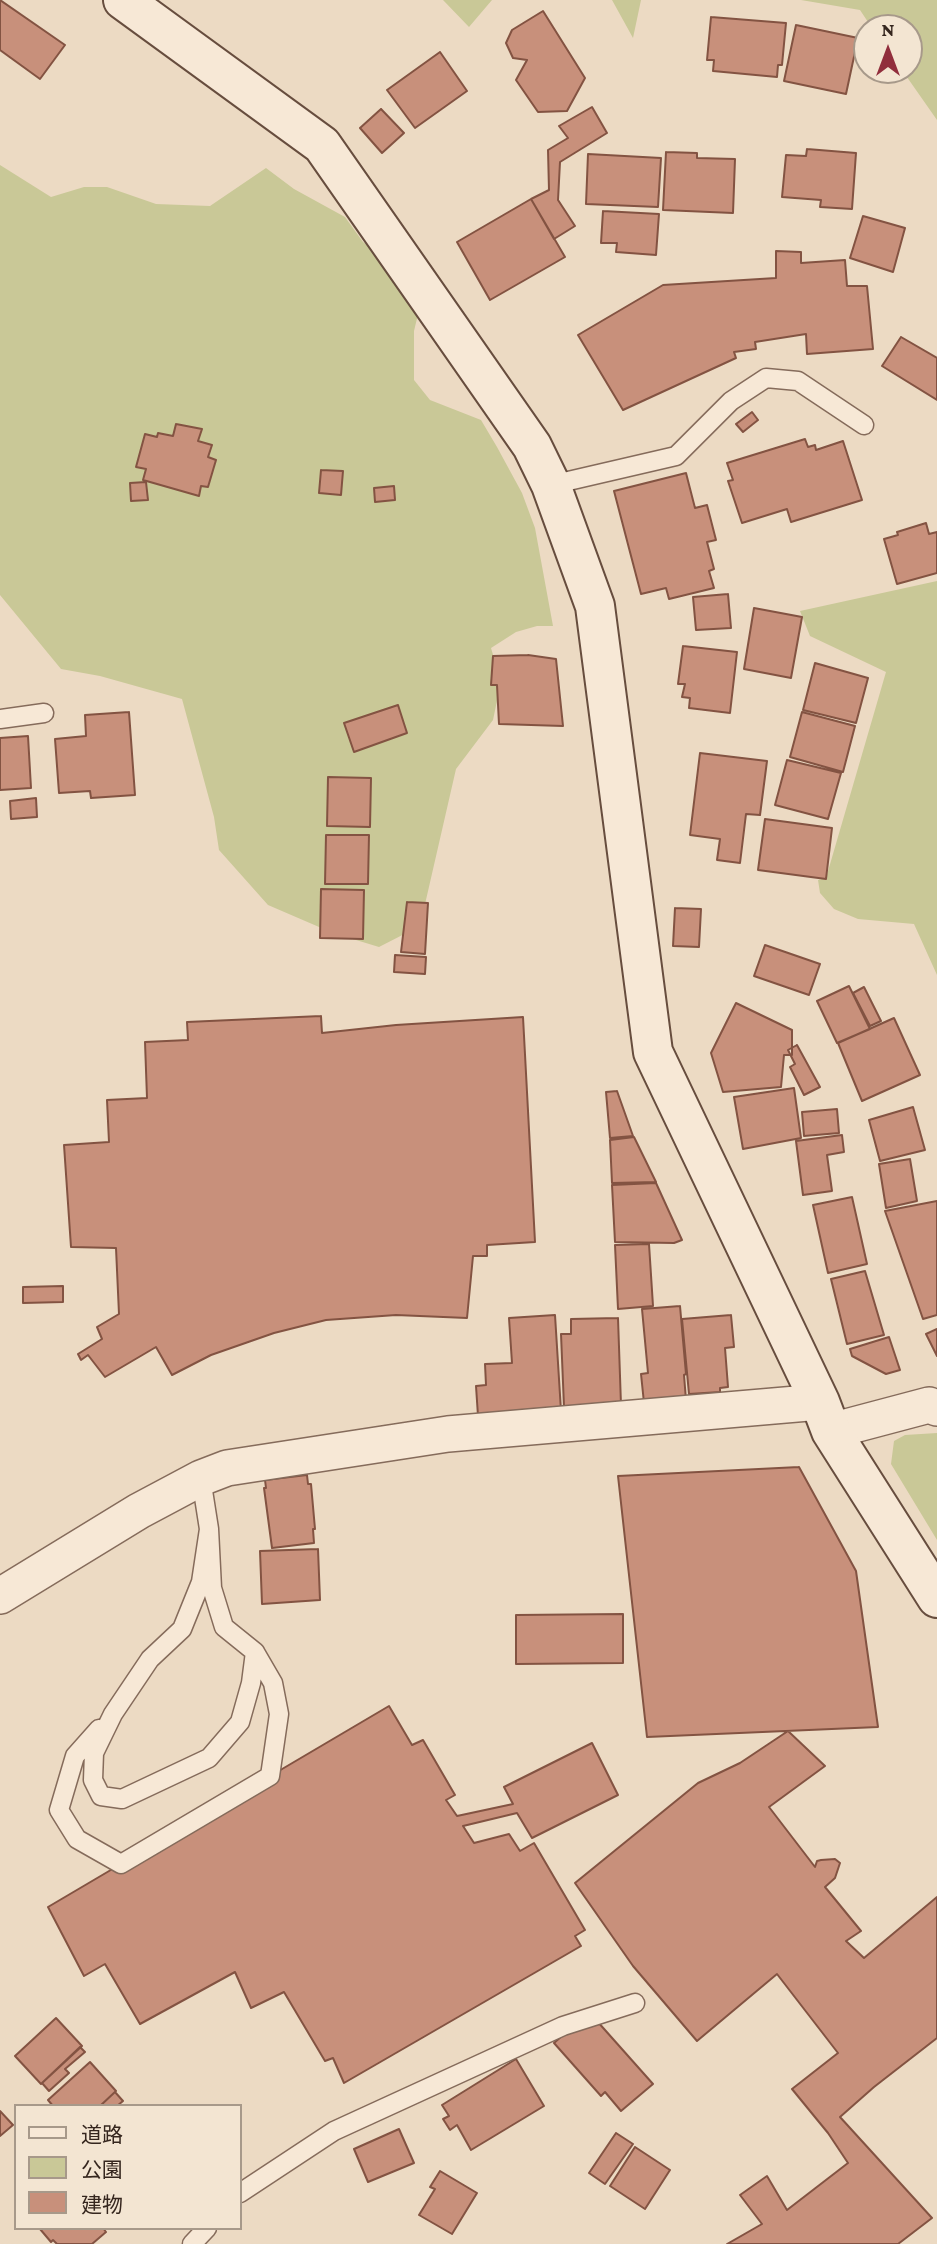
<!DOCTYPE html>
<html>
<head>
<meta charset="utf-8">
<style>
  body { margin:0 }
  #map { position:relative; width:937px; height:2244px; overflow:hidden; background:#ecdac3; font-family:"Crimson Pro","Noto Sans JP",serif }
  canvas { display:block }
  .legend { position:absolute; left:14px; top:2104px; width:228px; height:126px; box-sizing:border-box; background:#f3e5d2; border:2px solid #a7998a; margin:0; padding:9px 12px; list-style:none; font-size:21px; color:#35261e }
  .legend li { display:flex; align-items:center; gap:14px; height:35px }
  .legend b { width:35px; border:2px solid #a7998a }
  .north { position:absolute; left:853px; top:14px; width:70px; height:70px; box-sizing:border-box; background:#f3e5d2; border:2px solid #a7998a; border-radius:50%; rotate:0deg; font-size:19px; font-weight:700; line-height:28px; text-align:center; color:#35261e }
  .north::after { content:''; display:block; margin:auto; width:24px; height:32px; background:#912e3c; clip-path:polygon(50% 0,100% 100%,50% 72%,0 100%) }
</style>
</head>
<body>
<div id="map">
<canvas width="937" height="2244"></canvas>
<ul class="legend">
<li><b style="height:9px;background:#f7e8d6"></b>道路</li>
<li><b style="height:19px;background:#c9c897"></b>公園</li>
<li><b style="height:19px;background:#c8907b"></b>建物</li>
</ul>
<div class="north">N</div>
</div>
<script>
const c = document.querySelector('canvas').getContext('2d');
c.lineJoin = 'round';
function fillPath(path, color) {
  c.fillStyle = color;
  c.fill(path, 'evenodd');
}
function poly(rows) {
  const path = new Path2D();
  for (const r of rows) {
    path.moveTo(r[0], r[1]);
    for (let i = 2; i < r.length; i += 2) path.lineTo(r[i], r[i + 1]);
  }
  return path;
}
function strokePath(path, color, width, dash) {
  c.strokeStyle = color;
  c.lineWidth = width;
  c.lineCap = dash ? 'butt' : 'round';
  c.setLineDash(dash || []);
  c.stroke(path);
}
const green = poly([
  [443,0,492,0,469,27],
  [612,0,641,0,633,38],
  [801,0,937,0,937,120,902,70,909,70,909,28,872,28,860,10],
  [0,165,51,197,84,187,107,187,156,204,210,206,266,168,294,189,345,217,363,242,405,274,420,306,414,331,414,380,430,400,481,420,497,447,522,493,535,528,553,626,537,626,516,632,491,648,497,668,498,696,493,720,456,769,420,926,379,947,333,933,268,905,219,850,214,817,182,699,100,676,61,669,0,595],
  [937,581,937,975,914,924,858,919,834,909,820,893,818,880,826,878,886,672,810,636,800,611],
  [937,1433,937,1540,891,1464,894,1441,905,1435]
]);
const building = poly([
  [0,0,65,45,40,79,0,50,0,0],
  [543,11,585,78,567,111,538,112,516,80,527,60,513,58,506,43,512,30,543,11],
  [711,17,786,23,782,65,778,65,777,77,713,71,714,60,707,60,711,17],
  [796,25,858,38,846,94,784,81,796,25],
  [440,52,467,91,415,128,387,90,440,52],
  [592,107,607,133,560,162,558,200,575,226,554,239,531,199,549,190,548,150,568,138,559,126,592,107],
  [381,109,404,133,382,153,360,128,381,109],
  [807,149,856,153,852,209,820,207,821,200,782,197,786,155,806,156,807,149],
  [666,152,697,153,697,158,735,159,733,213,663,210,666,152],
  [588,154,661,158,658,207,586,204,588,154],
  [531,199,565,257,490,300,457,242,531,199],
  [603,211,659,214,656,255,616,252,617,243,601,243,603,211],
  [863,216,905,228,893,272,850,258,863,216],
  [776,251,801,252,801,263,845,260,847,286,867,286,873,349,807,354,806,334,755,342,756,349,734,352,736,358,623,410,578,335,663,285,776,278,776,251],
  [901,337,937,358,937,400,882,366,901,337],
  [752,412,758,420,743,432,736,424,752,412],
  [176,424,202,429,198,441,212,445,208,457,216,460,208,487,201,486,199,496,143,480,146,469,136,467,145,434,157,437,158,433,173,436,176,424],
  [805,439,808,447,815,445,816,450,843,441,862,500,791,522,787,509,742,523,728,481,733,480,727,463,805,439],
  [321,470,343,471,341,495,319,493,321,470],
  [686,473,695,508,707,505,716,540,707,542,714,569,709,571,714,588,669,599,666,588,641,594,614,491,686,473],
  [146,482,148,500,131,501,130,483,146,482],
  [394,486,395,500,375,502,374,488,394,486],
  [926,523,929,534,937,532,937,573,897,584,884,539,898,535,897,532,926,523],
  [728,594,731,628,696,630,693,597,728,594],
  [754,608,802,617,791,678,744,669,754,608],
  [683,646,737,652,730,713,689,708,690,698,682,697,685,684,678,684,683,646],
  [528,655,556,659,563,726,499,724,497,685,491,685,493,656,528,655],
  [815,663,868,678,856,723,803,710,815,663],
  [398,705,407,733,354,752,344,723,398,705],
  [129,712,135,795,91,798,90,791,59,793,55,739,86,736,85,715,129,712],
  [802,712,855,726,843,772,790,757,802,712],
  [28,736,31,788,0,790,0,738,28,736],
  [700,753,767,761,760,815,746,814,740,863,717,860,720,839,690,835,700,753],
  [787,760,841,773,828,819,775,805,787,760],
  [328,777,371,778,370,827,327,826,328,777],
  [36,798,37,817,11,819,10,801,36,798],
  [765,819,832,828,826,879,758,870,765,819],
  [326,835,369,835,368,884,325,884,326,835],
  [321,889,364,890,363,939,320,938,321,889],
  [407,902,428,903,425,954,401,952,407,902],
  [675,908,701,909,699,947,673,946,675,908],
  [765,945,820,964,809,995,754,976,765,945],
  [395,955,426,957,425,974,394,972,395,955],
  [849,986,870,1029,837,1043,817,1001,849,986],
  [864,987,881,1021,870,1026,853,993,864,987],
  [736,1003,792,1030,792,1055,784,1055,781,1087,723,1092,711,1053,736,1003],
  [321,1016,322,1033,396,1025,523,1017,535,1242,487,1245,487,1256,473,1256,467,1318,396,1315,326,1320,274,1333,211,1355,172,1375,156,1347,105,1377,88,1355,81,1360,78,1354,102,1339,97,1327,119,1314,116,1248,71,1247,64,1145,109,1142,107,1100,147,1098,145,1042,188,1040,187,1022,321,1016],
  [894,1018,920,1075,862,1101,838,1043,894,1018],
  [797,1045,820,1087,804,1095,790,1067,795,1064,788,1050,797,1045],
  [794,1088,801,1138,743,1149,734,1097,794,1088],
  [617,1091,633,1136,610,1138,606,1092,617,1091],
  [913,1107,925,1150,880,1161,869,1120,913,1107],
  [837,1109,839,1133,804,1136,802,1112,837,1109],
  [842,1135,844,1152,827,1155,832,1191,803,1195,796,1141,842,1135],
  [634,1137,656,1182,612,1183,610,1140,634,1137],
  [910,1159,917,1201,886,1208,879,1164,910,1159],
  [656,1183,682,1240,674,1243,615,1242,612,1185,656,1183],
  [852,1197,867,1264,828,1273,813,1205,852,1197],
  [937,1201,937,1315,923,1319,885,1211,937,1201],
  [649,1244,653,1306,618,1309,615,1245,649,1244],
  [865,1271,884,1335,847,1344,831,1279,865,1271],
  [63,1286,63,1302,23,1303,23,1287,63,1286],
  [680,1306,686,1374,684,1375,686,1400,644,1403,641,1374,648,1373,642,1309,680,1306],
  [555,1315,561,1411,478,1416,476,1386,486,1385,485,1364,512,1363,509,1318,555,1315],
  [731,1315,734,1347,725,1348,728,1387,720,1388,720,1392,689,1394,682,1319,731,1315],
  [618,1318,621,1405,564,1407,561,1334,571,1334,571,1319,618,1318],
  [937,1329,937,1356,926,1334,937,1329],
  [889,1337,900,1370,886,1374,852,1356,850,1349,889,1337],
  [799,1467,856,1571,878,1727,647,1737,618,1476,799,1467],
  [307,1475,308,1484,311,1484,315,1529,313,1529,314,1543,272,1548,264,1488,266,1488,265,1480,307,1475],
  [318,1549,320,1600,262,1604,260,1551,318,1549],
  [623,1614,623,1663,516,1664,516,1615,623,1614],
  [389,1706,412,1745,423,1740,455,1795,446,1800,457,1816,513,1804,504,1787,592,1743,618,1795,532,1838,517,1813,463,1826,474,1843,509,1834,520,1851,534,1843,585,1930,575,1936,581,1946,344,2083,333,2058,325,2061,284,1992,251,2008,235,1972,140,2024,105,1964,84,1976,48,1907,389,1706],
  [788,1731,825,1766,769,1807,815,1867,817,1861,821,1860,835,1859,840,1863,835,1878,825,1887,861,1931,846,1941,864,1958,937,1897,937,2038,874,2087,840,2117,932,2218,898,2244,727,2244,762,2224,740,2195,767,2176,787,2210,848,2163,828,2133,792,2089,838,2053,777,1974,697,2041,633,1966,575,1883,698,1783,740,1763,788,1731],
  [589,2012,653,2084,621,2111,605,2092,601,2096,554,2043,589,2012],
  [56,2018,82,2046,41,2084,15,2056,56,2018],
  [80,2047,85,2052,65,2069,69,2073,49,2091,42,2083,80,2047],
  [516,2059,544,2106,471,2150,457,2125,450,2130,443,2119,449,2116,442,2105,516,2059],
  [90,2062,116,2091,100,2106,53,2106,48,2100,90,2062],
  [115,2092,123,2101,117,2106,100,2106,115,2092],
  [0,2111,13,2125,0,2136,0,2111],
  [399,2129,414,2163,368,2182,354,2149,399,2129],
  [616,2133,633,2144,605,2184,589,2173,616,2133],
  [635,2147,670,2170,645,2209,610,2186,635,2147],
  [440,2171,477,2193,452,2234,419,2215,435,2189,430,2187,440,2171],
  [103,2228,106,2232,92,2244,57,2244,53,2240,51,2242,40,2229,103,2228]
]);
const lane = poly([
  [551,485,676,456,731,401,766,378,798,381,864,425],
  [0,719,44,713],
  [201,1478,209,1529,212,1588,224,1627,255,1652,251,1683,240,1722,209,1758,122,1799,101,1796,93,1780,94,1753,113,1714,150,1659,182,1629,201,1582,209,1529],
  [99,1729,75,1756,59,1810,77,1839,121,1864,270,1776,279,1714,273,1683,255,1652],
  [240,2193,334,2131,563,2026,635,2003],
  [192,2244,207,2228]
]);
const street = poly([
  [831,1431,929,1405,937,1408],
  [0,1596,139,1511,201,1478,227,1468,448,1434,820,1402]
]);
const secondary = poly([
  [123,0,322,145,532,446,551,485,595,606,653,1052,820,1402,831,1431,937,1598]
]);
fillPath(green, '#c9c897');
fillPath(building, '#c8907b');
strokePath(building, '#835342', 2);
strokePath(lane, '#856b5b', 21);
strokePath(street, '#856b5b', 38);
strokePath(secondary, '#674d3e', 42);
strokePath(lane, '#f7e8d6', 18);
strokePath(street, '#f7e8d6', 35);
strokePath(secondary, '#f7e8d6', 38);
</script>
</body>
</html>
